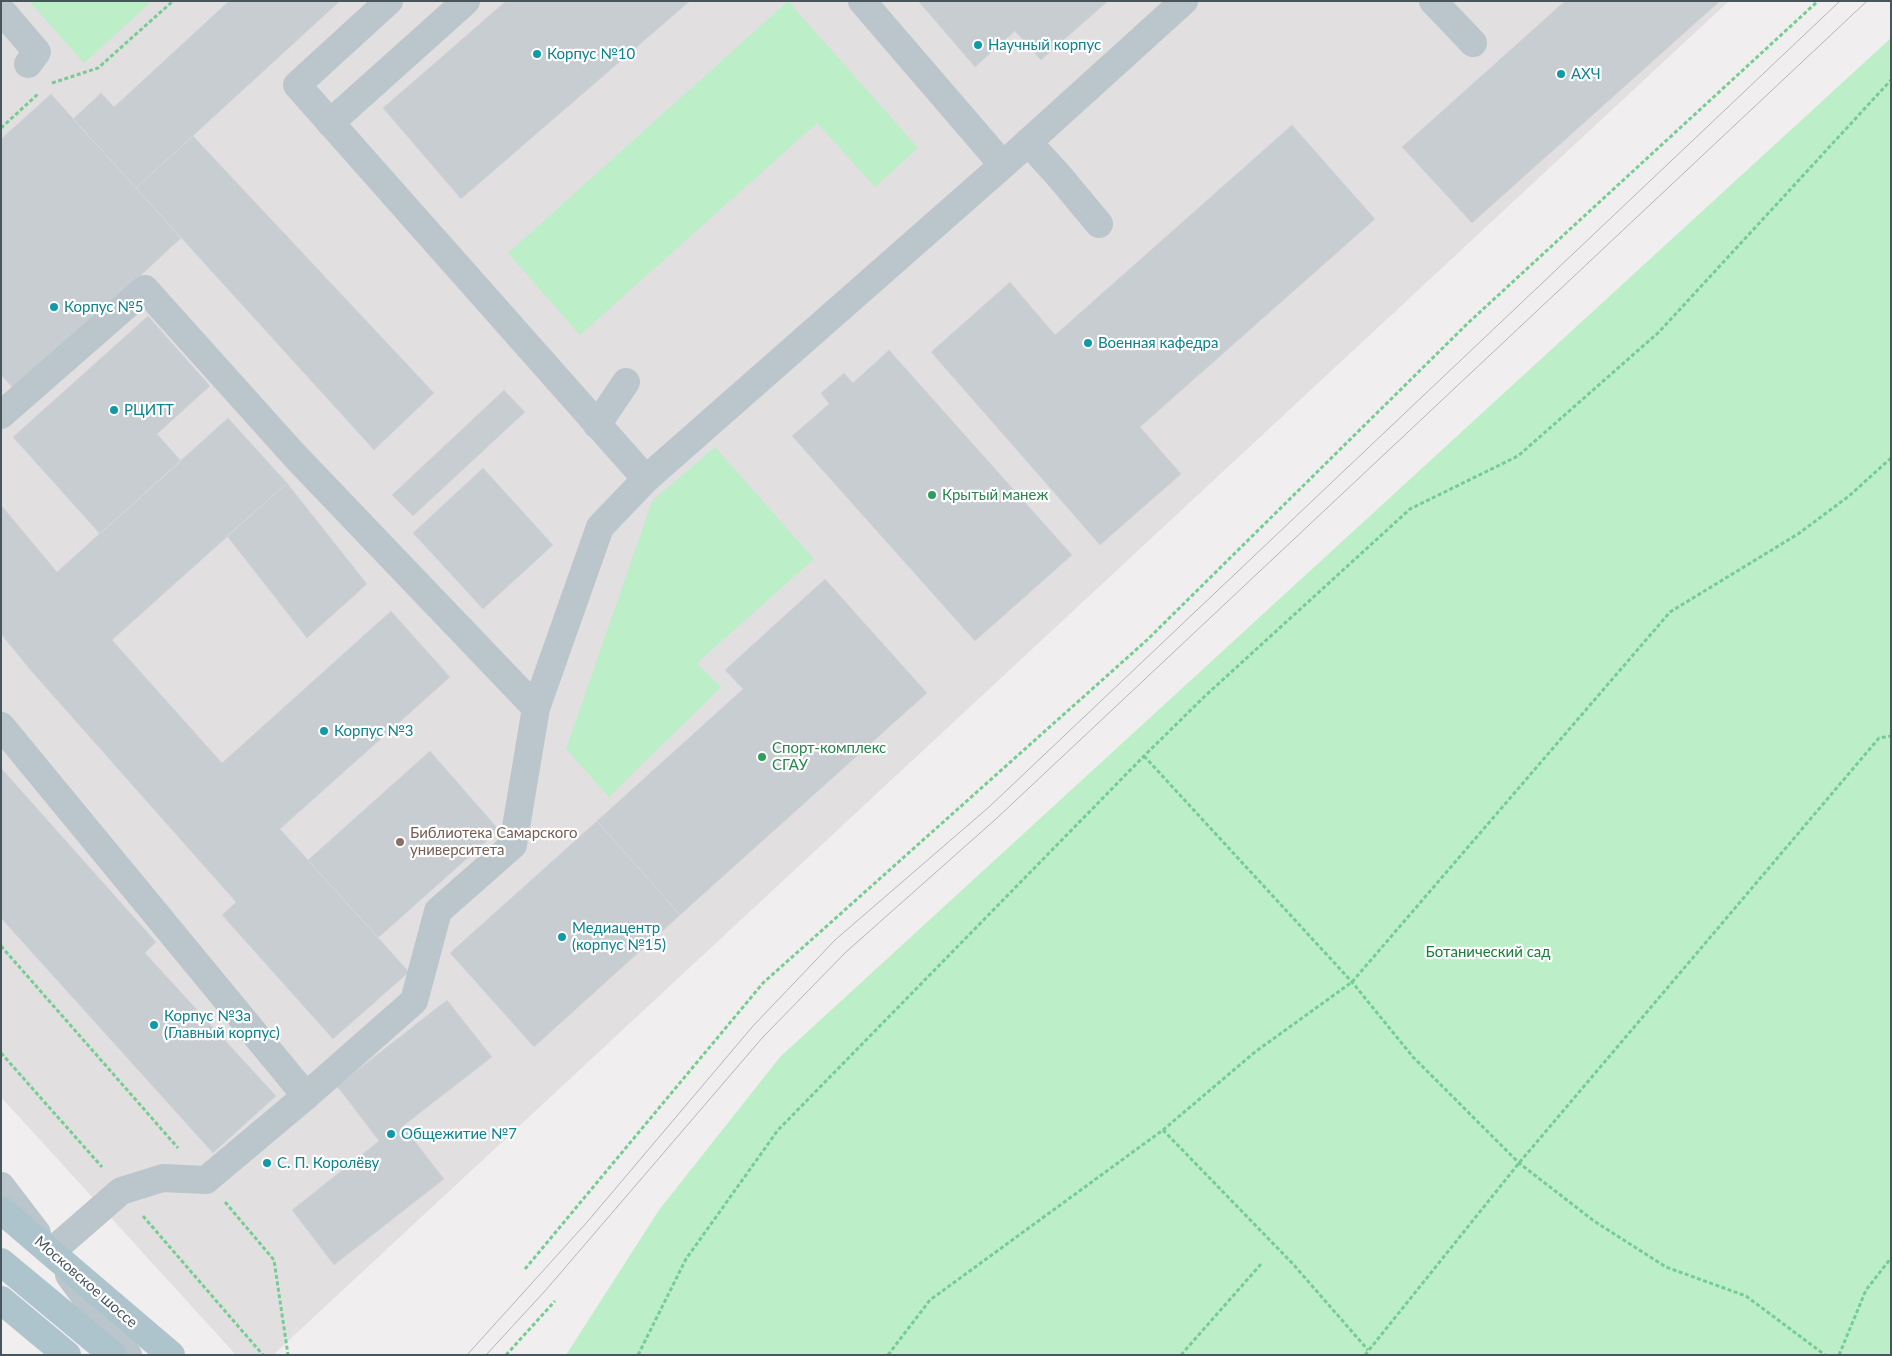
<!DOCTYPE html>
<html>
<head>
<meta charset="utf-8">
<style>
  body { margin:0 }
  #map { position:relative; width:1892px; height:1356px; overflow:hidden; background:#f1eeef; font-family:Lato,sans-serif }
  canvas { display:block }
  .frame { position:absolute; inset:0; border:2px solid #46565c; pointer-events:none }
</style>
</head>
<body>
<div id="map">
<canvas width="1892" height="1356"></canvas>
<div class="frame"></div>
</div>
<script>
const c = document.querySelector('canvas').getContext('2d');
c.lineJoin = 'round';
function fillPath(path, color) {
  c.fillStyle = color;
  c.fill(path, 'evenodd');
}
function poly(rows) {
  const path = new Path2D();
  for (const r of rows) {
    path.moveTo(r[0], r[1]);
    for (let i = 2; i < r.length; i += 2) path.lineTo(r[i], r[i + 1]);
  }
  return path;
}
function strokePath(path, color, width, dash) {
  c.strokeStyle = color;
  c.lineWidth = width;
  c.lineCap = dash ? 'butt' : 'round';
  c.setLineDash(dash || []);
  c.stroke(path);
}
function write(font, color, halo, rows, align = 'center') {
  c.font = font + ' Lato,sans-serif';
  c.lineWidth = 4.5;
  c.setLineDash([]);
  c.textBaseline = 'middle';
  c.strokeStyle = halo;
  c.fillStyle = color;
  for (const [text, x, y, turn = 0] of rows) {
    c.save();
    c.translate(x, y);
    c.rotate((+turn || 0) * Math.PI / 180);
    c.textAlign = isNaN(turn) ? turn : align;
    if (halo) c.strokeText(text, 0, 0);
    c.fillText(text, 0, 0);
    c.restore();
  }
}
const education = poly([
  [1,1,1729,1,273,1355,236,1355,1,1097]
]);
const green = poly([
  [29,1,152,1,84,63],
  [788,1,918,148,875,187,817,123,580,335,508,253],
  [1891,38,1891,1355,566,1355,659,1210,780,1057],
  [715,447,814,559,697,663,721,687,609,797,566,749,652,501]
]);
const building = poly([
  [229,1,340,1,136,188,73,119,101,93,114,107,229,1],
  [506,1,690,1,461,199,383,108,506,1],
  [918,1,1108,1,1041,60,1015,31,975,67,918,1],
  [1565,1,1720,1,1472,223,1402,147,1565,1],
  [51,94,181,238,16,391,1,375,1,139,51,94],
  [1292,125,1375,219,1140,427,1181,474,1100,545,931,352,1010,282,1055,335,1292,125],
  [193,136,434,393,374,450,136,188,193,136],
  [148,316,210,386,157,434,181,461,100,534,13,437,148,316],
  [889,350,1072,555,975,641,792,436,829,404,821,393,844,373,853,383,889,350],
  [504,390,525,412,413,516,392,495,504,390],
  [228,418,287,483,112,640,222,763,391,611,450,677,280,829,409,972,333,1039,222,915,236,902,33,673,1,634,1,505,57,572,228,418],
  [483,468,553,545,483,609,413,533,483,468],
  [287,483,367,584,307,638,227,536,287,483],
  [825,579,927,693,680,915,597,821,743,689,725,670,825,579],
  [430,751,499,830,378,938,308,860,430,751],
  [1,768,156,942,145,953,276,1096,213,1153,1,918,1,768],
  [597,821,680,915,534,1047,450,953,597,821],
  [447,1000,492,1057,403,1126,444,1179,334,1265,292,1210,379,1141,337,1086,447,1000]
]);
const path = poly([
  [52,83,98,68,173,1],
  [1,128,38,94],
  [1144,756,1352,982,1413,1057,1519,1163,1594,1221,1666,1267,1746,1296,1825,1355],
  [1,946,178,1148],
  [1,1053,102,1167],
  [1163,1130,1293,1264,1368,1350],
  [225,1202,274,1260,288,1355],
  [143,1216,263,1355],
  [525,1269,763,983,1147,640,1468,323,1818,1],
  [506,1355,555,1301],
  [638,1355,686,1259,778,1130,1144,756,1205,696,1410,509,1518,456,1659,332,1891,80],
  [888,1355,930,1300,1163,1130,1255,1052,1352,982,1670,612,1798,534,1849,496,1891,458],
  [1181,1355,1261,1264],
  [1365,1355,1519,1163,1879,738,1891,736],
  [1839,1355,1866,1290,1891,1258]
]);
const minor = poly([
  [389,1,297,85,646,479],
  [862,1,1003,165],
  [1433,1,1473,43],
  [1,10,37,52,28,64],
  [330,123,466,1],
  [1028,142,1059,176,1099,224],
  [1,415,145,289,295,456,536,708],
  [597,425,626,382],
  [1,726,306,1096],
  [1,1186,37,1233],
  [51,1252,121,1191,163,1178,206,1180,306,1096,414,1001,438,911,513,845,536,708,600,527,646,479,1003,165,1184,1],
  [69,1275,128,1355]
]);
const major = poly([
  [1,1210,171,1355],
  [1,1262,113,1355],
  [1,1300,67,1355]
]);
const tram = poly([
  [467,1355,588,1221,753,1026,835,940,989,807,1840,1],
  [486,1355,545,1291,763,1037,846,952,997,818,1867,1]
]);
const markers = [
  [978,45,5,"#0f9aa8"],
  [537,54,5,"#0f9aa8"],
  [1561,74,5,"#0f9aa8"],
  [54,307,5,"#0f9aa8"],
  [1088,343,5,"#0f9aa8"],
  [114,410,5,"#0f9aa8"],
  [932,495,5,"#2e9e5b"],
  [324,731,5,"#0f9aa8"],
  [762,757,5,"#2e9e5b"],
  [400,842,5,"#8d6e63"],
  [562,937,5,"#0f9aa8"],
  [154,1025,5,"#0f9aa8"],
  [391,1134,5,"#0f9aa8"],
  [267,1163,5,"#0f9aa8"]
];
const cultureNames = [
  ["Научный корпус",988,45],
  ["Корпус №10",547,54],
  ["АХЧ",1571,74],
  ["Корпус №5",64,307],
  ["Военная кафедра",1098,343],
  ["РЦИТТ",124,410],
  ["Корпус №3",334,731],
  ["Медиацентр",572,928],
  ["(корпус №15)",572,945],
  ["Корпус №3a",164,1016],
  ["(Главный корпус)",164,1033],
  ["Общежитие №7",401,1134],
  ["С. П. Королёву",277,1163]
];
const leisureNames = [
  ["Крытый манеж",942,495],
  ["Спорт-комплекс",772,748],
  ["СГАУ",772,765]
];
const educationNames = [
  ["Библиотека Самарского",410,833],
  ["университета",410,850]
];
const parkNames = [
  ["Ботанический сад",1488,952]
];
const streetNames = [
  ["Московское шоссе",86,1282,41]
];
fillPath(education, '#e2dfe1');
fillPath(green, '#bcefc7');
fillPath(building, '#c8cdd1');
strokePath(building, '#d2d6da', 1);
strokePath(path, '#74cd91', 3, [4, 2.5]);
strokePath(minor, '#bac6cc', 28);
strokePath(major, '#aec4cd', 28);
strokePath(tram, '#b1b5b9', 1);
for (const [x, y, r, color] of markers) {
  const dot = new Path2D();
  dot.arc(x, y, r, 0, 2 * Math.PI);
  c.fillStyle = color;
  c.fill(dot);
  strokePath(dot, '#fff', 2);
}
write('15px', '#0d838f', '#fff', cultureNames, 'left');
write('15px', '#27864d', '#fff', leisureNames, 'left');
write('15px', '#785e54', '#fff', educationNames, 'left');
write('15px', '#177e37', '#fff', parkNames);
write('15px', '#46565c', '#fff', streetNames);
</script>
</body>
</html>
